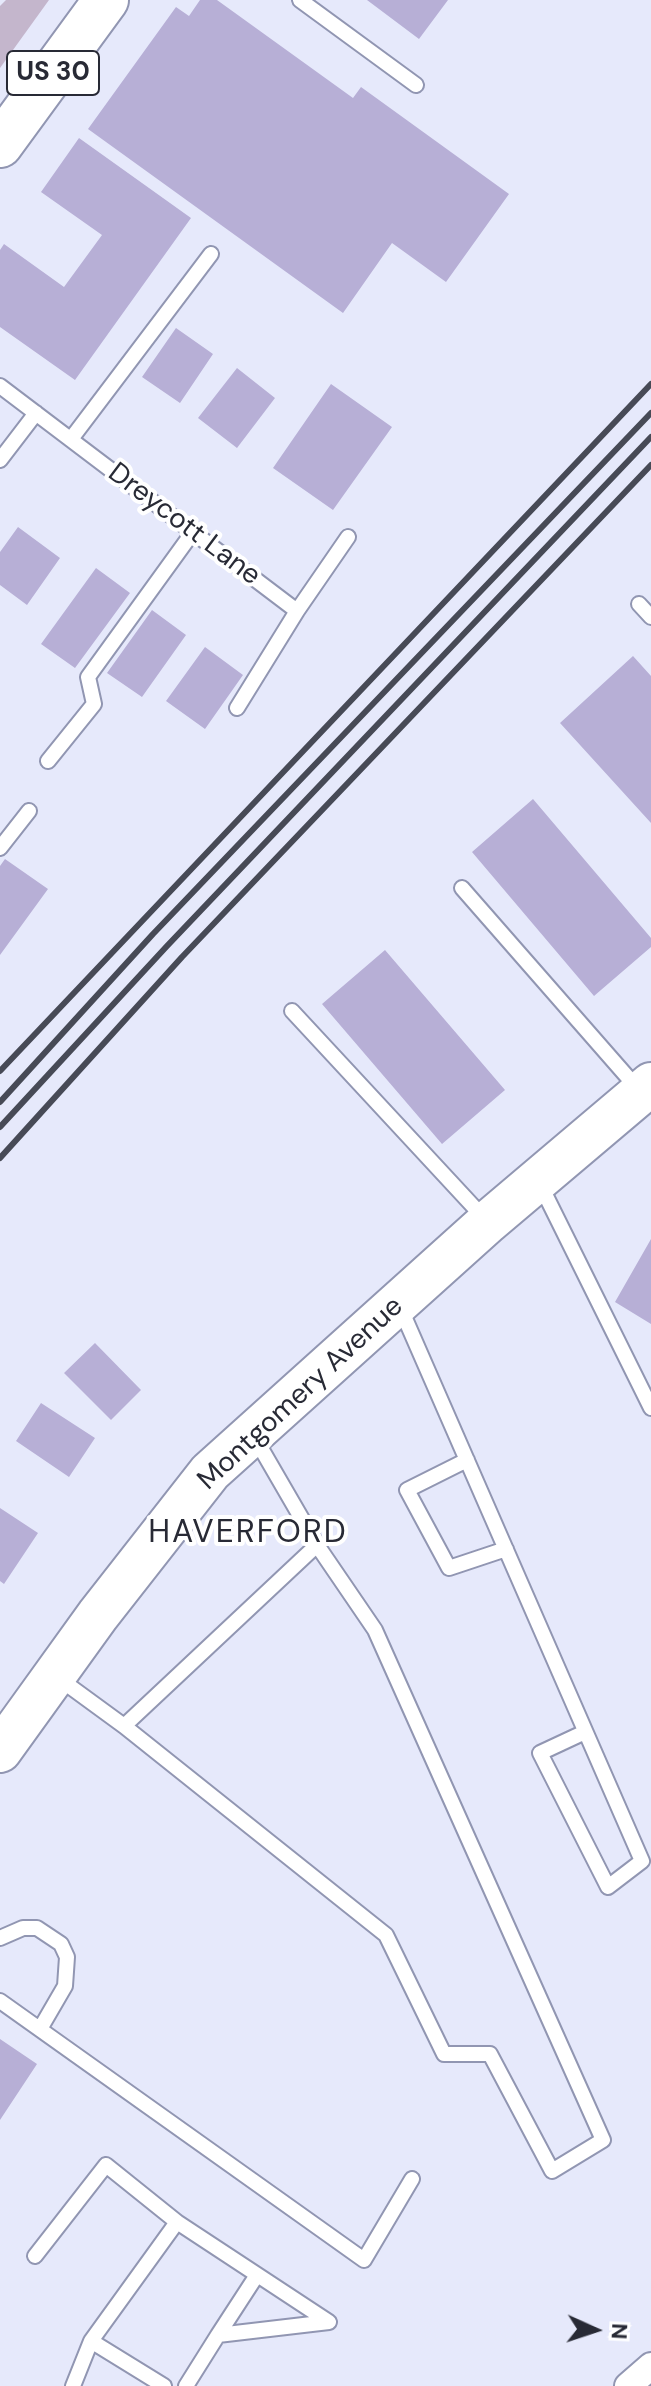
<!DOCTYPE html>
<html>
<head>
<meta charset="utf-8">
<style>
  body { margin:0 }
  #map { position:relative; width:651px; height:2386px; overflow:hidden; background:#e6e9fb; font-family:"DM Sans",sans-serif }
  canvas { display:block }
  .north { position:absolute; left:555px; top:2290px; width:80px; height:80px; -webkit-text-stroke:6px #fff; paint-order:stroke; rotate:93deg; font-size:22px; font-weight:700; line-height:32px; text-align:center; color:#282a35 }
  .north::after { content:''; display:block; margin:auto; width:28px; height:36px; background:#282a35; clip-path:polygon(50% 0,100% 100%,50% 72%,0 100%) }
</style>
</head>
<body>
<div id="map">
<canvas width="651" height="2386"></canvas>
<div class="north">N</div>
</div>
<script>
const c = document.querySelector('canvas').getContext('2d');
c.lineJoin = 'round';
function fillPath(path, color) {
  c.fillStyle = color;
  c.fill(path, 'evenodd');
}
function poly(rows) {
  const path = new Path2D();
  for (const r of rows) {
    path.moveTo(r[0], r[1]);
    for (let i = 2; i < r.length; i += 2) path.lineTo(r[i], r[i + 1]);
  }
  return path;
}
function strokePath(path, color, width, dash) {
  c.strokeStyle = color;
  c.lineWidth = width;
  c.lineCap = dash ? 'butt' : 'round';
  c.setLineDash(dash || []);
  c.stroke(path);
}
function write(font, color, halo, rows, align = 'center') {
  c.font = font + ' "DM Sans",sans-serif';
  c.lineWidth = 8;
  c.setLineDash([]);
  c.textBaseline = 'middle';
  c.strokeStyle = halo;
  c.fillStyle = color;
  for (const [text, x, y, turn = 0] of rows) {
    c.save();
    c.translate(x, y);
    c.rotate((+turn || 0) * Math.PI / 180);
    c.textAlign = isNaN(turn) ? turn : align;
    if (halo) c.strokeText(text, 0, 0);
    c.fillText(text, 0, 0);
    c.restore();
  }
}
const green = poly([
  [6,0,49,0,0,68,0,6]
]);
const building = poly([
  [200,0,217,0,353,98,361,87,509,194,446,282,392,243,343,313,88,129,176,7,189,16],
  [367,0,448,0,419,39],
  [79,138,191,218,75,380,0,327,0,250,4,244,64,287,102,235,41,192],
  [176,328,213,354,180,403,142,377],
  [237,368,275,398,237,448,198,418],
  [331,384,392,427,333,510,273,468],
  [18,527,60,558,27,605,0,585,0,552],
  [96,568,130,593,75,668,41,644],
  [152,610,186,635,142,697,107,673],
  [205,647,243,675,205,729,166,701],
  [633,656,651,676,651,823,560,723],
  [533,799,651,938,651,947,594,996,472,852],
  [5,859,48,889,0,955,0,866],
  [385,950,505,1090,442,1144,322,1004],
  [651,1239,651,1324,615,1302],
  [95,1343,141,1390,111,1420,64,1373],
  [41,1403,95,1438,69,1477,16,1441],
  [0,1508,38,1533,4,1584,0,1581],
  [0,2039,37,2064,0,2120]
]);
const service = poly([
  [300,0,416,85],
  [0,386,297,611,348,537],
  [71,439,211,254],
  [0,460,36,413],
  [639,604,651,617],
  [237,708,297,611],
  [48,761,94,704,88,677,193,532],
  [0,848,29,811],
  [462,888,638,1089],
  [292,1011,485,1219],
  [539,1182,651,1408],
  [400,1307,642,1861,608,1887,540,1753,585,1732],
  [467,1460,407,1490,449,1568,506,1549],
  [57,1677,124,1726,317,1545,255,1438],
  [124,1726,386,1935,444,2054,490,2054,552,2171,603,2140,375,1630,317,1545],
  [0,1938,23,1928,37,1928,61,1944,67,1957,65,1986,40,2029],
  [0,2001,364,2260,412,2179],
  [177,2222,329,2322,218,2335,186,2386],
  [35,2256,106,2165,177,2222,91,2341,164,2386],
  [218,2335,257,2275],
  [73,2386,91,2341]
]);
const minor = poly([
  [628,2386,651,2366]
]);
const primary = poly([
  [0,1751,98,1615,210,1472,488,1222,651,1084]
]);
const trunk = poly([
  [0,145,106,0]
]);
const rail = poly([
  [0,1071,651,384],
  [0,1102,153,934,651,413],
  [0,1127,167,946,651,437],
  [0,1158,182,957,651,465]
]);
const shields = [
  [53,73,92]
];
const shieldNames = [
  ["US 30",53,73]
];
const streetNames = [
  ["Dreycott Lane",184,525,37],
  ["Montgomery Avenue",301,1394,-43]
];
const quarterNames = [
  ["HAVERFORD",248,1534]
];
fillPath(green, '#c4b6cc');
fillPath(building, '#b7afd6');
strokePath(service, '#9196b2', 18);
strokePath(minor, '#9196b2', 30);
strokePath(primary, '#9196b2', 46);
strokePath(trunk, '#9196b2', 48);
strokePath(service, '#fff', 14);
strokePath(minor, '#fff', 26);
strokePath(primary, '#fff', 42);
strokePath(trunk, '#fff', 44);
strokePath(rail, '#474a56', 6);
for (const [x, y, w] of shields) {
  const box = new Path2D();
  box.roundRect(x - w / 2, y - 22, w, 44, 6);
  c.fillStyle = '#fff';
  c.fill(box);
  strokePath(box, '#282a35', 2);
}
write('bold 26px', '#282a35', null, shieldNames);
write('28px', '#282a35', '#fff', streetNames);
c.letterSpacing = '2px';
write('32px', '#282a35', '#fff', quarterNames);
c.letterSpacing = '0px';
</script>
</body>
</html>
